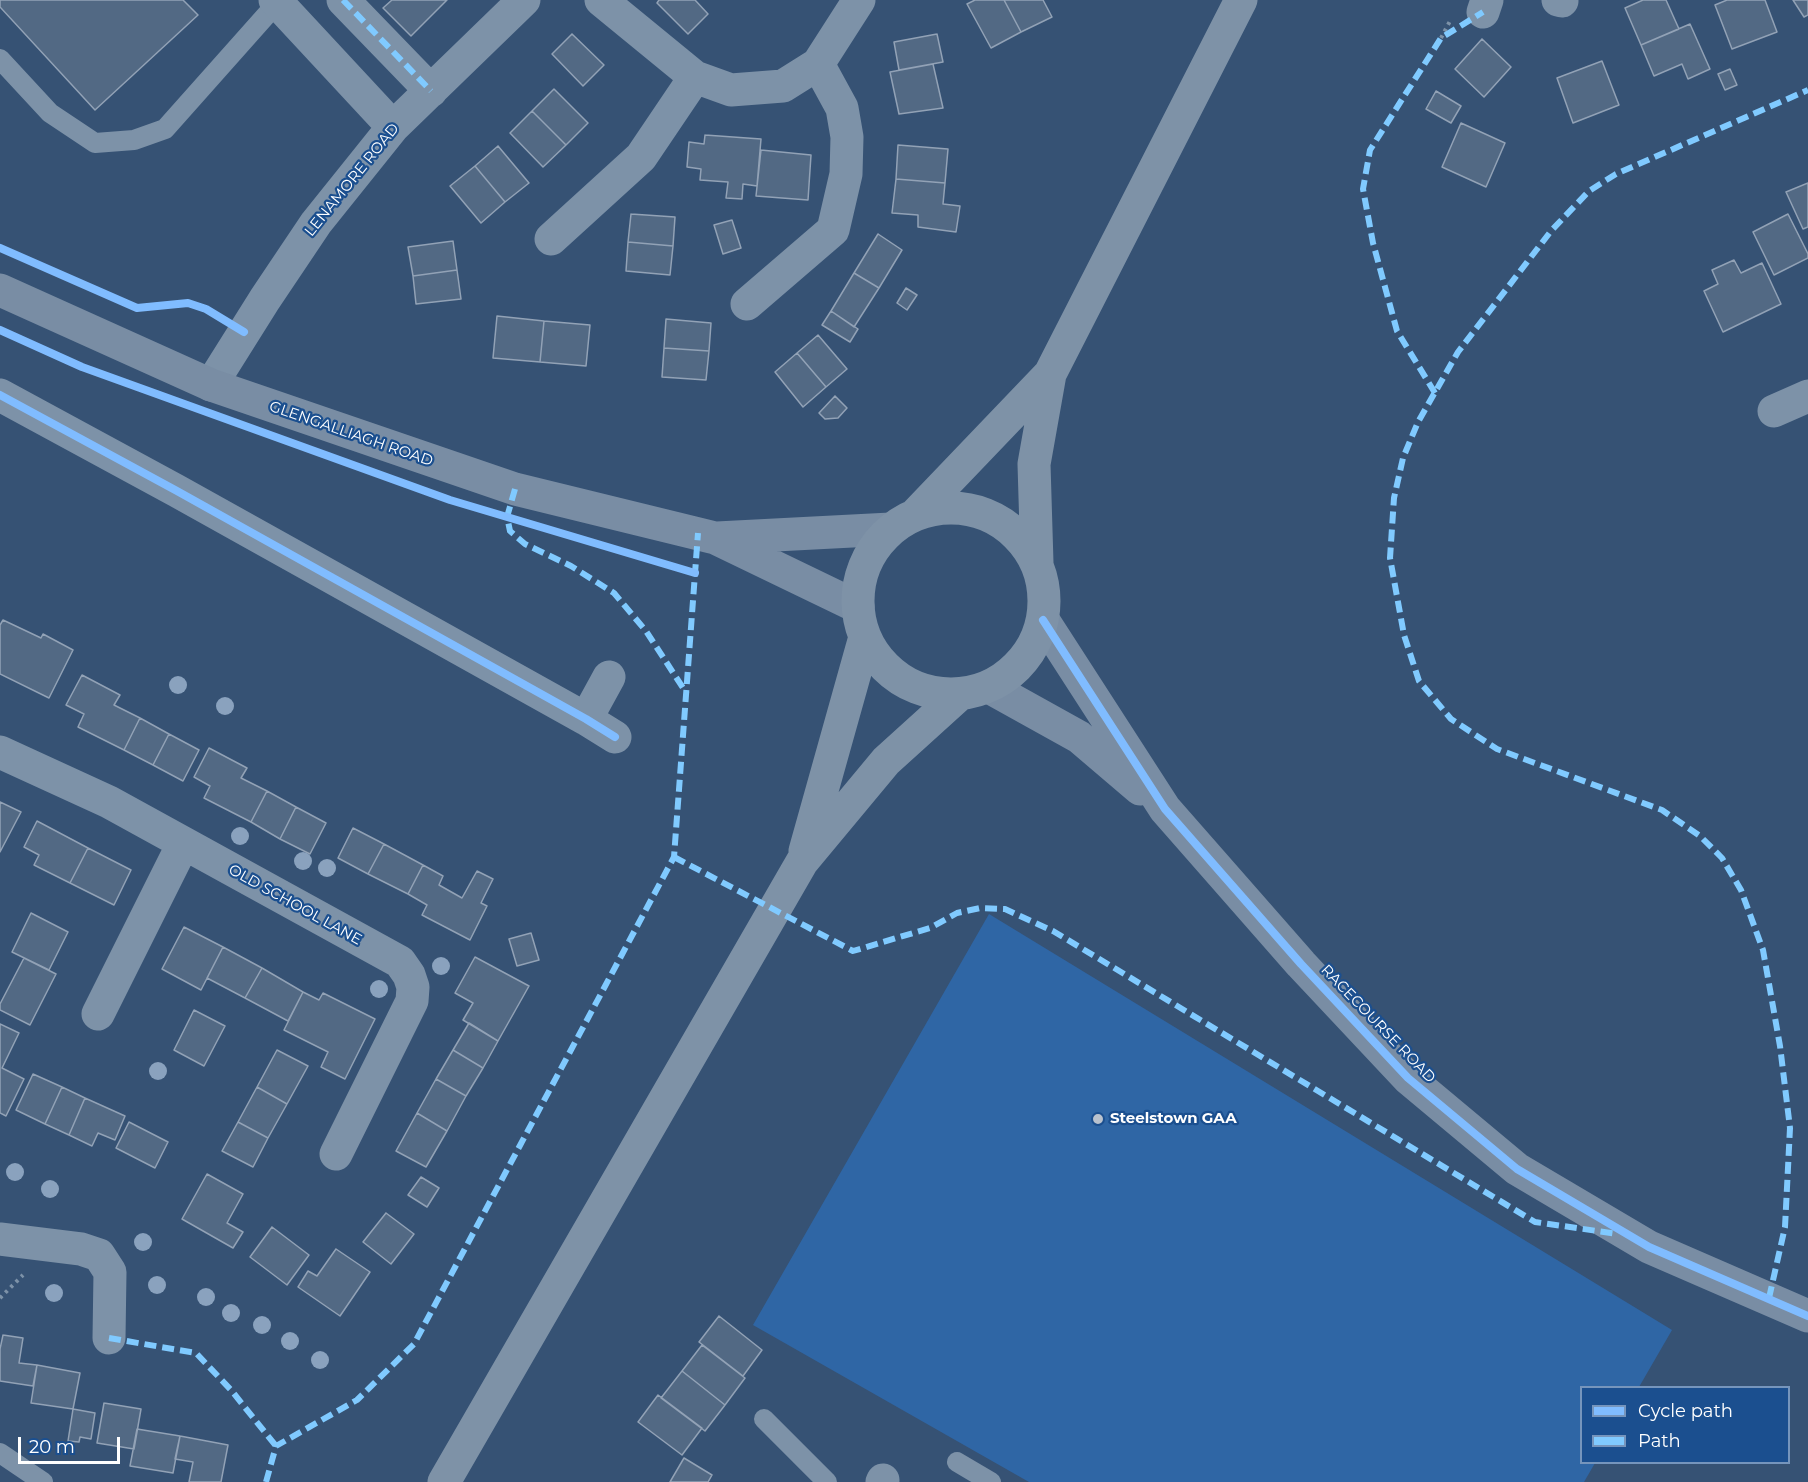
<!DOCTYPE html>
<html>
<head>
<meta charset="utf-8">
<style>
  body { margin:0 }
  #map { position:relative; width:1808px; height:1482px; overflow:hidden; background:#365274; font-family:Montserrat,sans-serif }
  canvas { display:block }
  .legend { position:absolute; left:1580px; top:1386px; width:210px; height:78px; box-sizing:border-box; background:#1b4f8f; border:2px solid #7695bc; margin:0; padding:8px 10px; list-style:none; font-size:18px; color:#fff }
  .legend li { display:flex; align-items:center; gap:12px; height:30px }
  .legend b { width:30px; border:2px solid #7695bc }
  .scale { position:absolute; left:18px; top:1437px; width:102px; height:27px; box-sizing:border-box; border:3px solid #fff; border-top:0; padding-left:8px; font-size:18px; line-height:21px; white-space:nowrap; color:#fff; -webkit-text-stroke:4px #1b4f8f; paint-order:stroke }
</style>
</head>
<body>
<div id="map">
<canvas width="1808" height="1482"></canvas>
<ul class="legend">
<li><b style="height:8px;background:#80bcff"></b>Cycle path</li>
<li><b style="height:8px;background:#80caff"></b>Path</li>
</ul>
<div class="scale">20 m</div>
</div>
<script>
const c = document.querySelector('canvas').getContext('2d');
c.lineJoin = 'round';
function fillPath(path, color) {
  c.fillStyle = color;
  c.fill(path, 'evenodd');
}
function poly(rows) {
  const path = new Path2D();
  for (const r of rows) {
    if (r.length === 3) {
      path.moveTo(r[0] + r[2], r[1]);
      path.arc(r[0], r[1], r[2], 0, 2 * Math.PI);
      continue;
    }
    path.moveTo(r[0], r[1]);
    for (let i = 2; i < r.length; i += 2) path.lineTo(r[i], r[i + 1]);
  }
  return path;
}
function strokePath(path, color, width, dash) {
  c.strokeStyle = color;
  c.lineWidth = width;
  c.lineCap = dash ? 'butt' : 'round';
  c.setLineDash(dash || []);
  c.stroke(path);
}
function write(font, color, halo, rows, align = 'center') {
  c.font = font + ' Montserrat,sans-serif';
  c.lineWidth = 4.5;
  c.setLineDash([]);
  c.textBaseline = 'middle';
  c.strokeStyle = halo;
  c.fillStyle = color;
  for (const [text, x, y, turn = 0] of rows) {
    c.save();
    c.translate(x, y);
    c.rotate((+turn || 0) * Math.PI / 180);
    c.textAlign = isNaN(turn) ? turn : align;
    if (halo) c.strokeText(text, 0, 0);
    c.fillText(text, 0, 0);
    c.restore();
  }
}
const green = poly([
  [989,914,1672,1330,1639,1387,1582,1388,1582,1462,1595,1463,1584,1482,1029,1482,753,1325]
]);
const building = poly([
  [0,0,183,0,198,15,95,110,0,7,0,0],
  [392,0,447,0,411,36,383,8,392,0],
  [659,0,695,0,708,14,688,34,657,3,659,0],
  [975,0,1004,0,1021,32,991,48,967,4,975,0],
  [1004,0,1043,0,1052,17,1021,32,1004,0],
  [1643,0,1666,0,1679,29,1641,45,1625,8,1643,0],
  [1727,0,1765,0,1777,32,1732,49,1715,5,1727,0],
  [1793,0,1808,0,1808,15,1804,17,1793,0],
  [1690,24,1710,69,1688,79,1682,64,1654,76,1641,45,1690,24],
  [572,34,604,65,583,86,552,54,572,34],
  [937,34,943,62,899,70,894,42,937,34],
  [1482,39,1511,67,1484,97,1455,69,1482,39],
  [1602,61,1619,105,1573,123,1557,78,1602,61],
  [933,64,943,108,899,114,890,72,933,64],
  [1730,69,1737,85,1725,90,1718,74,1730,69],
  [554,89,588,123,566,145,532,111,554,89],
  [1436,91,1461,106,1451,123,1426,109,1436,91],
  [532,111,566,145,543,167,510,133,532,111],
  [1461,123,1505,143,1486,187,1442,167,1461,123],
  [705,135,761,139,757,186,743,184,742,199,726,198,728,182,700,180,701,169,687,167,689,142,704,144,705,135],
  [898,145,948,149,945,183,896,179,898,145],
  [498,146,529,183,505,202,475,166,498,146],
  [761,150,811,155,808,200,756,196,761,150],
  [475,166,505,202,481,223,450,186,475,166],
  [896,179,945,183,943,204,960,206,956,232,918,227,918,215,892,213,896,179],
  [1808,183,1808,227,1803,229,1786,192,1808,183],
  [631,214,675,217,673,246,628,242,631,214],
  [1788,214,1808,254,1808,258,1774,275,1753,232,1788,214],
  [732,220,741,248,723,254,714,225,732,220],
  [878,234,902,250,879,288,854,273,878,234],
  [453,241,457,270,413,276,408,247,453,241],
  [628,242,673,246,670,275,626,271,628,242],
  [1734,260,1741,273,1762,263,1781,304,1723,332,1704,291,1718,284,1712,270,1734,260],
  [457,270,461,299,416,304,413,276,457,270],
  [854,273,879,288,854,327,831,311,854,273],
  [906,288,917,295,907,310,897,303,906,288],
  [831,311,858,329,850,342,822,325,831,311],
  [497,316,544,321,540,362,493,358,497,316],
  [666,319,711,323,709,351,664,348,666,319],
  [544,321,590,325,586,366,540,362,544,321],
  [818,335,847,369,826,387,797,353,818,335],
  [664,348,709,351,706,380,662,377,664,348],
  [797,353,826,387,803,407,775,372,797,353],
  [835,396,847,408,838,418,825,419,819,413,835,396],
  [3,620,41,638,43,634,73,650,49,698,0,674,0,625,3,620],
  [82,675,120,695,114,705,140,718,124,750,78,727,84,714,66,705,82,675],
  [140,718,169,734,153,765,124,750,140,718],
  [169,734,199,750,183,781,153,765,169,734],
  [209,748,247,768,241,778,267,791,251,822,204,798,210,786,194,777,209,748],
  [267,791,296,807,280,839,251,822,267,791],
  [0,802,21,812,0,852,0,802],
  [296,807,326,823,310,854,280,839,296,807],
  [37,821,88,848,70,883,34,865,39,855,24,847,37,821],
  [353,828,384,844,368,874,338,858,353,828],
  [384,844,423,865,408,894,368,874,384,844],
  [88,848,131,870,114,905,70,883,88,848],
  [423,865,443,876,439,885,462,898,477,871,493,879,481,903,487,906,470,940,422,915,427,905,408,894,423,865],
  [31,913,68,932,49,970,12,952,31,913],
  [184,927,223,947,201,990,162,969,184,927],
  [531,933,539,960,517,966,509,939,531,933],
  [223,947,262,968,245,998,207,978,223,947],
  [475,957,529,986,498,1041,463,1020,473,1003,455,993,475,957],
  [24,958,56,974,30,1025,0,1010,0,1004,24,958],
  [262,968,303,992,288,1021,245,998,262,968],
  [303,992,319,1000,323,993,375,1019,345,1079,321,1067,328,1052,284,1030,303,992],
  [194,1010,225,1026,204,1066,174,1050,194,1010],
  [469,1023,498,1041,483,1068,453,1050,469,1023],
  [0,1024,19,1033,2,1068,24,1079,6,1116,0,1113,0,1024],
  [277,1050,308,1066,287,1104,257,1087,277,1050],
  [453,1050,483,1068,466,1096,436,1079,453,1050],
  [33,1074,62,1087,45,1124,16,1110,33,1074],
  [436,1079,466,1096,447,1131,417,1113,436,1079],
  [62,1087,85,1098,69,1135,45,1124,62,1087],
  [257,1087,287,1104,268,1138,238,1122,257,1087],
  [85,1098,125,1116,115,1140,98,1133,92,1146,69,1135,85,1098],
  [417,1113,447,1131,426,1167,396,1151,417,1113],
  [129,1122,168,1142,155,1168,116,1148,129,1122],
  [238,1122,268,1138,253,1167,222,1151,238,1122],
  [207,1174,243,1194,227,1223,243,1232,233,1248,182,1219,207,1174],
  [421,1177,439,1188,427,1207,408,1195,421,1177],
  [386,1213,414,1234,391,1264,363,1242,386,1213],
  [272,1227,309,1255,287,1285,250,1257,272,1227],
  [336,1249,370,1272,340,1316,298,1287,308,1271,317,1276,336,1249],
  [719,1316,762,1350,743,1376,699,1342,719,1316],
  [3,1335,23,1338,19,1363,37,1365,33,1386,0,1381,0,1349,3,1335],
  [702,1345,745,1378,725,1405,682,1371,702,1345],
  [37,1365,80,1373,73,1409,31,1403,37,1365],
  [682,1371,725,1405,705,1431,661,1398,682,1371],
  [658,1395,702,1428,682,1455,638,1422,658,1395],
  [104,1403,141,1409,134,1449,97,1443,104,1403],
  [73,1409,95,1413,91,1439,80,1437,79,1442,68,1441,73,1409],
  [137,1429,180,1436,173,1473,130,1466,137,1429],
  [180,1436,228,1445,221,1482,189,1482,193,1462,175,1459,180,1436],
  [684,1458,712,1475,708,1482,670,1482,684,1458]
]);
const path = poly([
  [1441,38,1450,21],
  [0,1298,23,1275]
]);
const lane = poly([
  [0,59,50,113,95,143,134,140,165,129,277,3],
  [764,1419,827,1482],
  [0,1453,43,1482],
  [957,1462,991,1482]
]);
const street = poly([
  [275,0,393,127],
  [343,0,431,91],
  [601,0,695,77,731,90,783,86,818,64,859,0],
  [1558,0,1562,1],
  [1483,12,1487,0],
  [551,239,641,157,695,77],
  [747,304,833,230,846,174,847,137,842,108,818,64],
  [211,385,265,299,316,223,393,127,524,0],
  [0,395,177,491,586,719,615,737],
  [1774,411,1808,396],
  [586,719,609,677],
  [0,752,109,802,400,962,409,975,413,987,412,1001,336,1154],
  [98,1014,183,844],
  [0,1239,81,1249,99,1255,110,1272,109,1338],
  [882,1482,883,1480]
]);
const secondary = poly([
  [0,290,211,385,515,489,715,538,858,607],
  [717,538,891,529],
  [1043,620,1165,809,1301,964,1408,1078,1517,1169,1649,1247,1808,1316],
  [989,687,1079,737,1140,789]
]);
const highway = poly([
  [951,601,93],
  [916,514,1050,374,1241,0],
  [1037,563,1034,464,1050,374],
  [805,851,865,637],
  [444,1482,802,862,886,761,960,694]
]);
const quiet = poly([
  [343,0,431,91],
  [1435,393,1397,331,1373,243,1363,189,1370,150,1441,38,1483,12],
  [515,489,507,517,510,531,525,544,571,566,614,593,646,631,687,694],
  [674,857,853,951,930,928,957,913,980,908,1005,909,1053,931,1535,1222,1618,1234],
  [1769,1298,1785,1227,1790,1128,1780,1046,1763,950,1741,890,1722,858,1700,836,1662,810,1497,749,1451,719,1419,681,1404,635,1390,558,1394,498,1403,458,1418,422,1458,352,1551,231,1589,191,1616,174,1808,90],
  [109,1338,196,1353,231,1390,276,1446],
  [266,1482,276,1446,357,1400,414,1344,674,857,698,533]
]);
const cycleway = poly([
  [0,248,137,308,188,303,206,309,244,332],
  [0,330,82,367,450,500,695,573],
  [0,395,177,491,586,719,615,737],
  [1043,620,1165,809,1301,964,1408,1078,1517,1169,1649,1247,1808,1316]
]);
const trees = [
  [178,685],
  [225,706],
  [240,836],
  [303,861],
  [327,868],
  [441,966],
  [379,989],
  [158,1071],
  [15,1172],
  [50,1189],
  [143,1242],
  [157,1285],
  [54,1293],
  [206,1297],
  [231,1313],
  [262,1325],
  [290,1341],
  [320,1360]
];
const markers = [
  [1098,1119,6,"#b9c2ce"]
];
const streetNames = [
  ["LENAMORE ROAD",352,180,-51],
  ["GLENGALLIAGH ROAD",351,434,19],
  ["OLD SCHOOL LANE",295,905,29],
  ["RACECOURSE ROAD",1378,1024,46]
];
const poiNames = [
  ["Steelstown GAA",1110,1119]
];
fillPath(green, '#2f66a5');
fillPath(building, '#526984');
strokePath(building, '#92a2b6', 1.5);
strokePath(path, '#7d92a8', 4, [3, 4.5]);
strokePath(lane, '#7d92a8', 20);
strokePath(street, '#7d92a8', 33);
strokePath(secondary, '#798da4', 33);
strokePath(highway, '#7e92a7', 33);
strokePath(quiet, '#80caff', 6, [12, 6]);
strokePath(cycleway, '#80bcff', 8);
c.fillStyle = '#8aa2be';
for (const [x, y] of trees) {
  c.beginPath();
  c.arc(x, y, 9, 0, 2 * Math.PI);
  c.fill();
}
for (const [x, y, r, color] of markers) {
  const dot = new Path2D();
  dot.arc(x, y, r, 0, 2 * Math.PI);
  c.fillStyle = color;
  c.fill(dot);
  strokePath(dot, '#1b4f8f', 2);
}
write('15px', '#fff', '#1b4f8f', streetNames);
write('bold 15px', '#fff', '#1b4f8f', poiNames, 'left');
</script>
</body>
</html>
